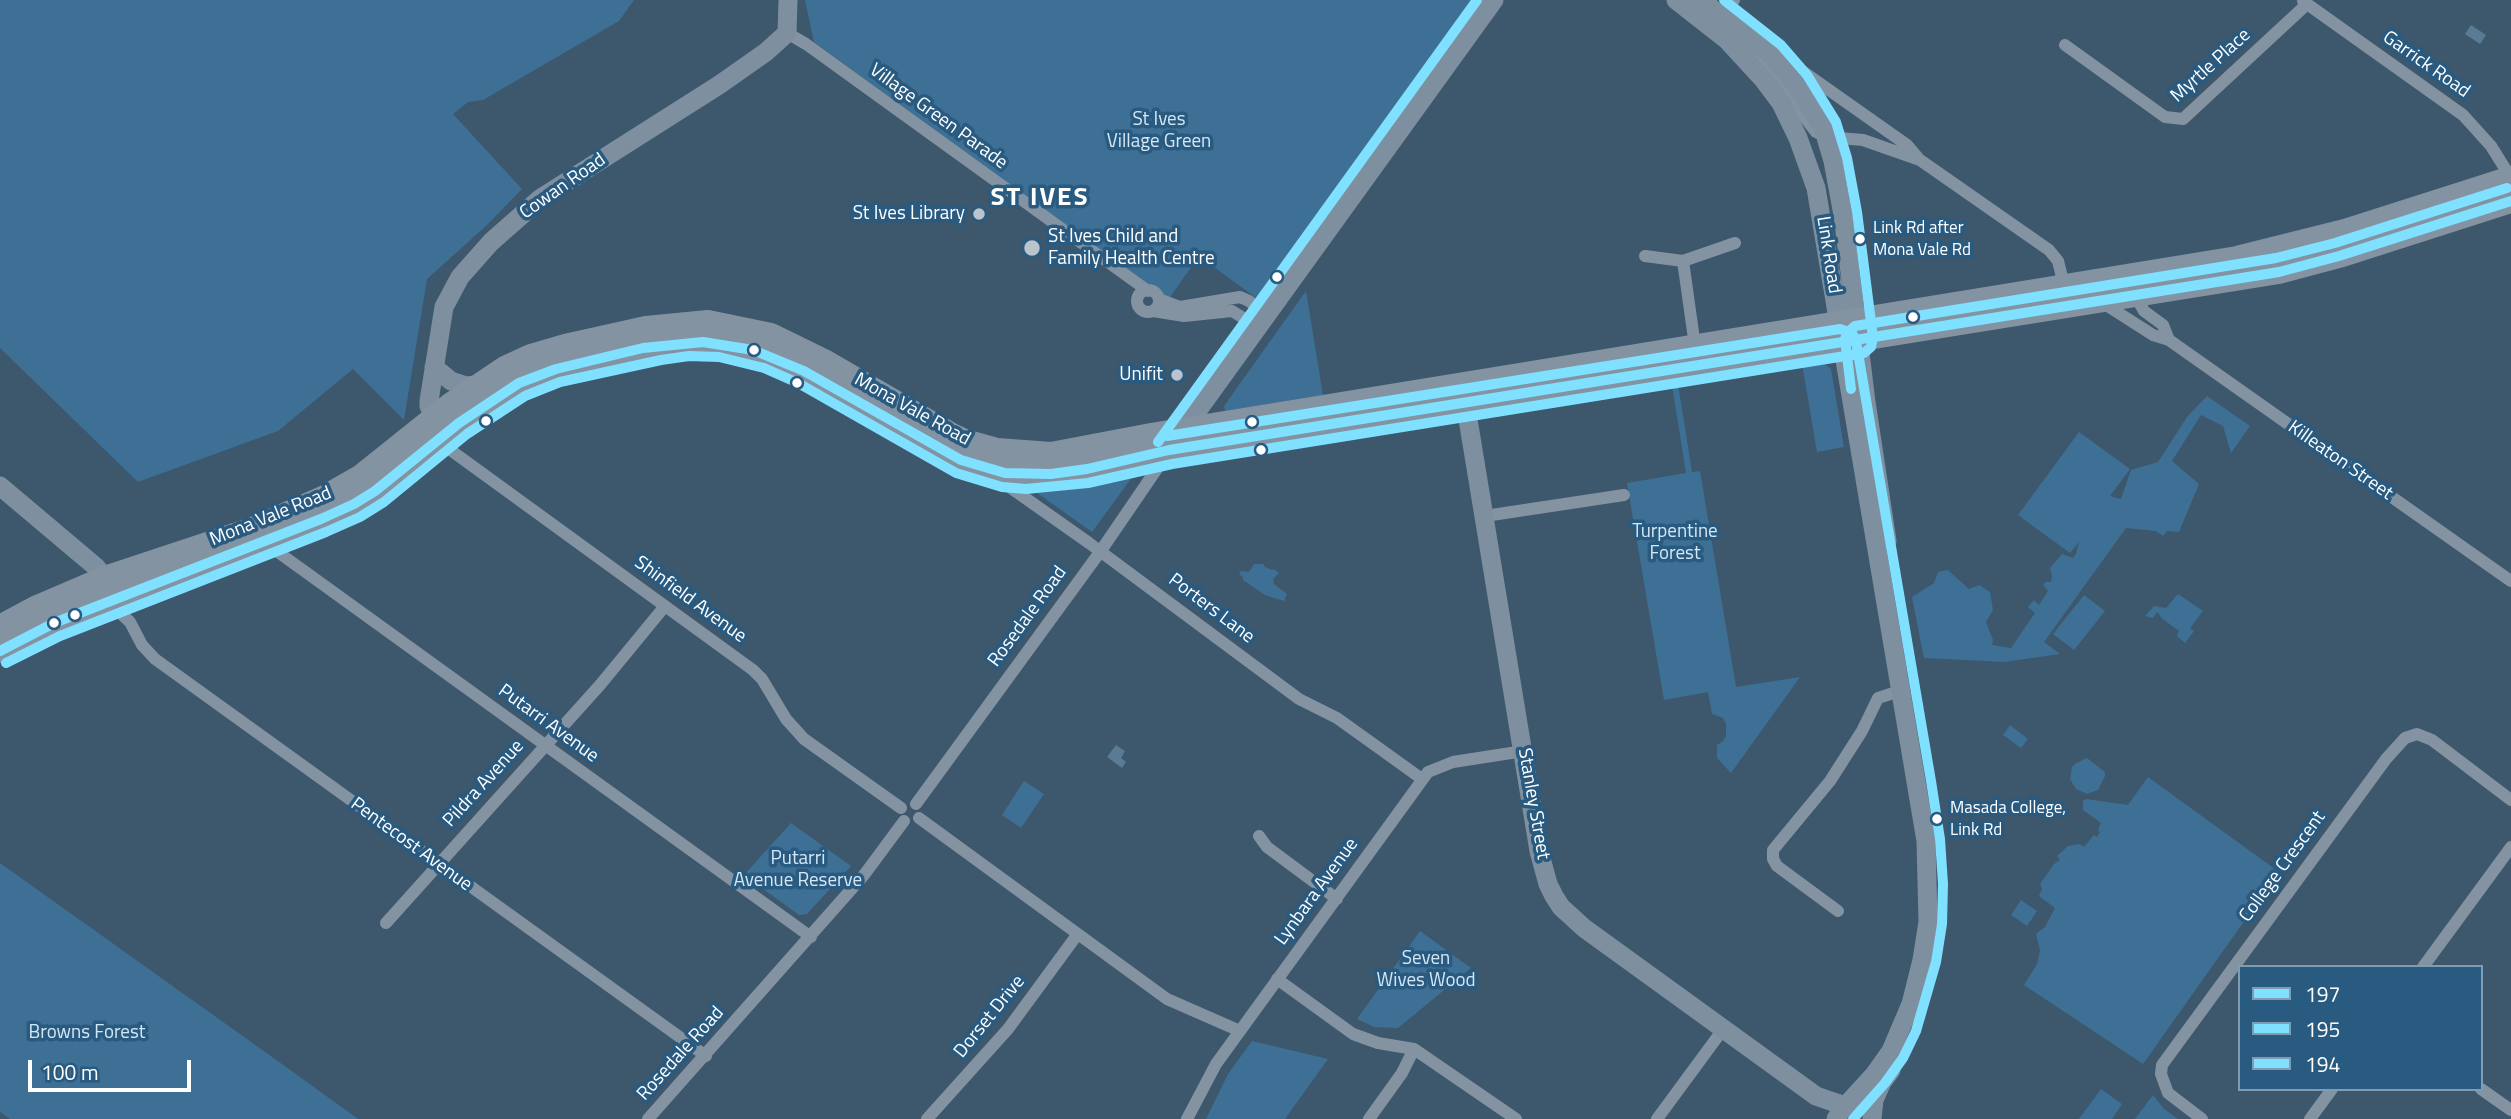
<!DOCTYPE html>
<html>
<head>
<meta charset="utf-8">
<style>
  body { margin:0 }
  #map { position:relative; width:2511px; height:1119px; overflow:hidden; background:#3d576c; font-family:"Titillium Web",sans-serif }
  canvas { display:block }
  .legend { position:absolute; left:2238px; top:965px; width:245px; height:126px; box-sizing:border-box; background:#295a80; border:2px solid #7f9cb3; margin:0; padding:9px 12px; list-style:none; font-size:21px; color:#fff }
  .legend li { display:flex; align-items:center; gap:14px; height:35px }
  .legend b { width:35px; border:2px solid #7f9cb3 }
  .scale { position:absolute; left:28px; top:1060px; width:163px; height:32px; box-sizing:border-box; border:4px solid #fff; border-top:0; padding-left:9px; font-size:21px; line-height:24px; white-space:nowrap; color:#fff; -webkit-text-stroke:5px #295a80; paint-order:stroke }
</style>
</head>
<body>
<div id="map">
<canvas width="2511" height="1119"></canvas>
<ul class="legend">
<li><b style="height:9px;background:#80e0ff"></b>197</li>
<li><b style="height:9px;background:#80e0ff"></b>195</li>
<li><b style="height:9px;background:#80e0ff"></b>194</li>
</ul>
<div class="scale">100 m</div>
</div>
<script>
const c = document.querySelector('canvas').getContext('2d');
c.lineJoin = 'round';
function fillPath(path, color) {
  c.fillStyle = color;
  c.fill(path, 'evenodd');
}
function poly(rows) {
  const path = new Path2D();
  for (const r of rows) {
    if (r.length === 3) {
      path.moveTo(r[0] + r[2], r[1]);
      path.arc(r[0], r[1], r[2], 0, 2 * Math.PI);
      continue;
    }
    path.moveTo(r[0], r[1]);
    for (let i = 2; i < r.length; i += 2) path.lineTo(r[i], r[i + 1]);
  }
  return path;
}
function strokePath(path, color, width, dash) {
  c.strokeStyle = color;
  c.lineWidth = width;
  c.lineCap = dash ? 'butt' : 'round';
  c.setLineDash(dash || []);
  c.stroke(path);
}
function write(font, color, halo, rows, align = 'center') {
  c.font = font + ' "Titillium Web",sans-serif';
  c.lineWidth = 7;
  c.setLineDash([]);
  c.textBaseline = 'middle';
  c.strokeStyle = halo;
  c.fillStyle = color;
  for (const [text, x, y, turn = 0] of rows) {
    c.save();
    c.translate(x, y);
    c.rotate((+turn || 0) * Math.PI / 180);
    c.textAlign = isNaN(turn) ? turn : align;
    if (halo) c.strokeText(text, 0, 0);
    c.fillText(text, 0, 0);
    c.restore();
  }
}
const green = poly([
  [0,0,634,0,619,21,483,100,468,102,453,114,522,189,487,225,427,279,404,420,353,369,278,431,138,482,0,348],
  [805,0,1475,0,1259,300,1199,256,1168,300,814,42],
  [1306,291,1323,395,1225,411,1224,406],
  [1821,361,1831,369,1844,447,1817,452,1802,364],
  [1678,384,1692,472,1700,471,1736,687,1800,677,1731,773,1717,758,1717,745,1722,742,1726,736,1726,724,1723,718,1712,714,1708,692,1664,700,1627,483,1686,473,1672,385],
  [2207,396,2250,426,2231,453,2223,426,2201,415,2172,461,2199,484,2179,532,2167,531,2163,536,2156,531,2126,528,2044,642,2060,654,2004,662,1924,658,1912,597,1934,583,1938,572,1948,570,1969,589,1979,585,1990,592,1993,610,1986,622,1993,640,1992,645,2011,648,2035,613,2028,607,2034,600,2039,605,2048,591,2043,585,2046,582,2051,582,2052,576,2050,568,2062,554,2073,558,2076,554,2079,542,2070,553,2018,515,2079,432,2130,469,2110,496,2121,499,2131,470,2158,462,2187,417],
  [1131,473,1133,476,1092,532,1033,490,1034,488,1079,484],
  [1254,564,1263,564,1265,567,1272,570,1274,569,1279,573,1273,579,1274,584,1287,594,1284,601,1265,595,1243,580,1243,577,1239,574,1241,571,1249,572],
  [2178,594,2203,611,2190,628,2194,631,2185,643,2177,636,2179,631,2160,617,2161,616,2157,612,2153,618,2145,616,2154,606,2166,608],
  [2084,595,2105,611,2074,650,2053,634],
  [2010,725,2028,739,2021,748,2003,735],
  [2087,758,2105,772,2105,776,2098,790,2087,794,2076,789,2070,779,2072,767,2076,763],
  [2148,777,2279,872,2143,1064,2024,985,2037,964,2040,950,2036,934,2045,927,2055,908,2039,896,2042,889,2040,884,2054,864,2060,860,2057,856,2068,846,2079,844,2084,847,2094,835,2097,837,2100,832,2098,830,2101,823,2083,810,2083,801,2086,799,2128,805],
  [1024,781,1044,794,1021,828,1002,815],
  [791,823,851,866,807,914,799,915,744,875],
  [0,863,282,1064,358,1119,10,1119,0,1112],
  [2021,900,2037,911,2027,926,2011,915],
  [1420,931,1471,968,1398,1028,1374,1027,1357,1019],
  [1252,1041,1328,1059,1285,1119,1206,1119,1228,1074],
  [2101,1089,2122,1104,2112,1119,2079,1119],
  [2153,1095,2164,1109,2178,1119,2135,1119]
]);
const water = poly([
  [2471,25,2486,35,2480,44,2465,34],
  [1116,745,1125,751,1121,758,1126,762,1122,768,1107,757]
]);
const street = poly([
  [2303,1,2463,115,2491,146,2511,178],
  [1726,18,1722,15,1734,0],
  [787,33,806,44,1148,291],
  [1740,43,1760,60,1816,132,1826,137,1863,140,1920,160,2049,250,2058,261,2065,289],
  [2065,45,2165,117,2183,119,2307,4],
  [1778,54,1907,145,1918,158],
  [1645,256,1683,261,1695,346],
  [1683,261,1735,243],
  [1148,301,11],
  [2135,295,2144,311,2163,325,2169,340],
  [1159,299,1180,307,1240,297,1249,301,1267,315],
  [2103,303,2153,335,2169,340,2511,581],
  [1153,311,1184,316,1232,311,1258,327],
  [443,437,449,449,753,670,762,679,786,719,804,739,901,808],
  [994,476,1089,543,1299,699,1337,718,1422,779],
  [1485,516,1624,495],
  [264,542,811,937],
  [105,605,115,608,130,622,142,645,155,659,706,1056],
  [916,804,1100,552,1167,454],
  [919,818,1167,999,1240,1031],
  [1259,836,1267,847,1337,899],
  [1838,911,1777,866,1773,859,1773,850,1830,781,1862,731,1878,698,1900,691],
  [386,923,600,685,665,606],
  [2423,967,2511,847],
  [1277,979,1353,1034,1378,1043,1414,1049,1516,1119],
  [2481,1089,2511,1110],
  [648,1119,864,875,904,821],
  [927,1119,1008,1029,1077,935],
  [1187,1119,1216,1064,1428,772,1453,762,1524,751],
  [1369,1119,1402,1073,1414,1049],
  [1657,1119,1724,1028],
  [2202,1119,2168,1093,2161,1074,2162,1065,2386,759,2405,738,2417,734,2432,740,2511,800],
  [2310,1119,2332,1089]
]);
const secondary = poly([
  [1676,0,1727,40,1763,79,1781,103,1798,138,1816,188,1926,841,1928,922,1922,960,1911,1004,1891,1051,1874,1075,1841,1111,1836,1119],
  [1701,0,1770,54,1795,83,1823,127,1833,161,1843,215,1866,402,1887,541],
  [434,367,451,381,466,386,477,385],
  [1463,389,1539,851,1548,884,1554,896,1561,907,1584,928,1816,1096,1845,1106],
  [439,429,429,406,429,401,444,307,460,277,491,242,541,198,719,85,766,52,787,33,788,0],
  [1180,435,1494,0],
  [0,486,96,567,105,578],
  [1872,1119,1874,1100,1882,1082,1891,1070]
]);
const highway = poly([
  [0,627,35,608,105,578,250,530,325,497,360,477,450,405,505,368,531,356,565,346,646,328,708,322,771,335,824,361,950,434,965,441,997,450,1051,454,1151,435,2237,258,2345,231,2511,178],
  [0,651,54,623,321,519,354,504,375,491,459,423,519,383,556,369,643,348,703,342,753,350,804,371,961,460,1005,473,1051,474,1087,469,1169,450,2279,272,2339,256,2511,201]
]);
const bus1 = poly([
  [0,651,54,623,321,519,354,504,375,491,459,423,519,383,556,369,643,348,703,342,753,350,804,371,961,460,1005,473,1051,474,1087,469,1169,450,2279,272,2339,256,2511,201]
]);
const bus2 = poly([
  [6,663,60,636,326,532,360,517,384,502,467,434,525,396,560,382,661,360,689,356,719,357,764,368,798,383,956,473,1002,487,1026,489,1088,483,1172,464,1864,353,1871,347,1873,338,1857,212,1847,158,1836,122,1807,75,1781,45,1724,0]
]);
const bus3 = poly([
  [1851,389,1845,339,1848,332,1855,326,2276,258,2335,243,2507,188],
  [1167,436,1840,329,1852,333,1856,341,1931,781,1940,839,1943,884,1942,924,1936,962,1916,1031,1903,1058,1885,1083,1853,1119],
  [1158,442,1477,0]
]);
const markers = [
  [979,214,7,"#bbc4cc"],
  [1860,239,6,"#fff"],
  [1032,248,9,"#bbc4cc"],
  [1277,277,6,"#fff"],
  [1913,317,6,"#fff"],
  [754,350,6,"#fff"],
  [1177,375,7,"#bbc4cc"],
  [797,383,6,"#fff"],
  [486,421,6,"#fff"],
  [1252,422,6,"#fff"],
  [1261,450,6,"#fff"],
  [75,615,6,"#fff"],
  [54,623,6,"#fff"],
  [1937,819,6,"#fff"]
];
const busNames = [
  ["Link Rd after",1873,229],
  ["Mona Vale Rd",1873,251],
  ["Masada College,",1950,809],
  ["Link Rd",1950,831]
];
const streetNames = [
  ["Garrick Road",2426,65,35],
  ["Myrtle Place",2211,66,-42],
  ["Village Green Parade",938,117,36],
  ["Cowan Road",563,187,-35],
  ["Link Road",1828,255,81],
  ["Mona Vale Road",912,410,29],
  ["Killeaton Street",2340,461,35],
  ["Mona Vale Road",271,517,-22],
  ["Shinfield Avenue",690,600,36],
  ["Porters Lane",1211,609,37],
  ["Rosedale Road",1028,617,-54],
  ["Putarri Avenue",548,724,36],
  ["Pildra Avenue",484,784,-48],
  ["Stanley Street",1533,804,80],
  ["Pentecost Avenue",411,845,36],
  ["College Crescent",2283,867,-54],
  ["Lynbara Avenue",1317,892,-54],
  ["Dorset Drive",990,1017,-51],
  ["Rosedale Road",681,1054,-48]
];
const parkNames = [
  ["St Ives",1159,120],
  ["Village Green",1159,142],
  ["Turpentine",1675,532],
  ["Forest",1675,554],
  ["Putarri",798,859],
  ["Avenue Reserve",798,881],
  ["Seven",1426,959],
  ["Wives Wood",1426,981],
  ["Browns Forest",87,1033]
];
const poiNames = [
  ["St Ives Library",965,214],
  ["St Ives Child and",1048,237,"left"],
  ["Family Health Centre",1048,259,"left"],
  ["Unifit",1163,375]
];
const districtNames = [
  ["ST IVES",1040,199]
];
fillPath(green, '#3e7096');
fillPath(water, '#5a7b94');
strokePath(street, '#8393a2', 12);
strokePath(secondary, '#7e909f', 19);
strokePath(highway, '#8393a2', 24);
strokePath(bus1, '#80e0ff', 10);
strokePath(bus2, '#80e0ff', 10);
strokePath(bus3, '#80e0ff', 10);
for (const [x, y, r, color] of markers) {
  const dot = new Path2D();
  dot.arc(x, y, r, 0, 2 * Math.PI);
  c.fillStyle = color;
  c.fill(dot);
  strokePath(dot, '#295a80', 2.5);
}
write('17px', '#fff', '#295a80', busNames, 'left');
write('19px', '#fff', '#295a80', streetNames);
write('19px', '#d4e7f5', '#295a80', parkNames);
write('19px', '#fff', '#295a80', poiNames, 'right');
c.letterSpacing = '2px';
write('bold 26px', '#fff', '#295a80', districtNames);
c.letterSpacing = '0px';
</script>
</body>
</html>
